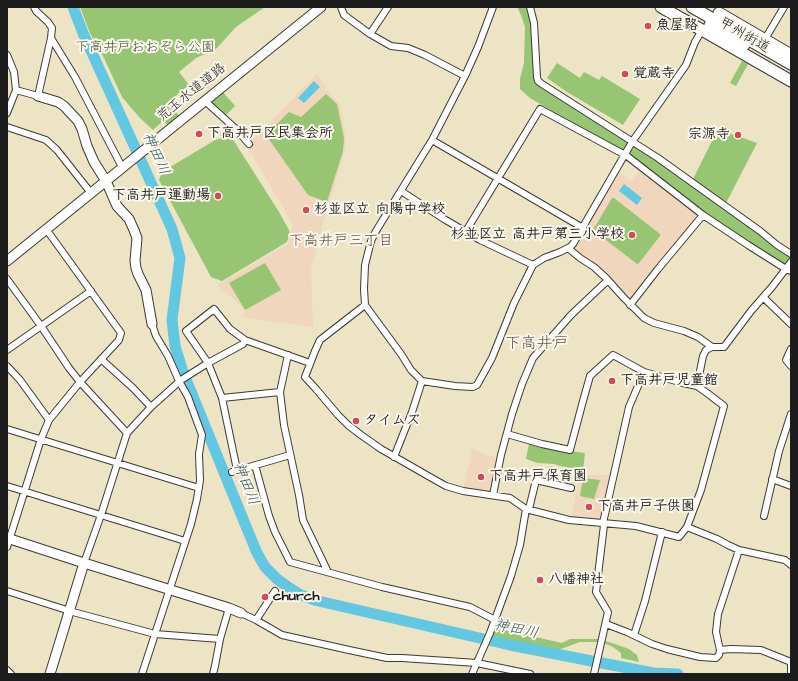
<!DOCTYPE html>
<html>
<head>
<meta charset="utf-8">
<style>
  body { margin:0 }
  #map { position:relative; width:798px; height:681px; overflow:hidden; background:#ece4c5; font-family:"Architects Daughter",sans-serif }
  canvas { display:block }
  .frame { position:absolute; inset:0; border:8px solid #1c1c1c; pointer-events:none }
</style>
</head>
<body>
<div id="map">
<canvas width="798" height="681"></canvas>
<div class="frame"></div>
</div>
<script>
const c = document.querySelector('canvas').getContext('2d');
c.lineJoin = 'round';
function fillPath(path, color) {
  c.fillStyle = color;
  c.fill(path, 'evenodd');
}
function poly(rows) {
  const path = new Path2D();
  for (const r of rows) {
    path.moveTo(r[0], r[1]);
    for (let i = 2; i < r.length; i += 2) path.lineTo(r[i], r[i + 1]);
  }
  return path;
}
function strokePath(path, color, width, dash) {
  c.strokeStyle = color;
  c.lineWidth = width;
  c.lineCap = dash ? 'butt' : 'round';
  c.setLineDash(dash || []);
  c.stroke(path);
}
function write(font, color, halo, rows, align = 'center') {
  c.font = font + ' "Architects Daughter","Klee One",sans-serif';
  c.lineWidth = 4;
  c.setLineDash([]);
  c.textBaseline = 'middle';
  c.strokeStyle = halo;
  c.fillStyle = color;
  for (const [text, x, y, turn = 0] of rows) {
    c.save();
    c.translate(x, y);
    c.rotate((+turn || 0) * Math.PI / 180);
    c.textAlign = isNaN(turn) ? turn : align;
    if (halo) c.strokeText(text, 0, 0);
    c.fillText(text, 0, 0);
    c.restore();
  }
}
const built = poly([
  [317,74,326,87,325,88,338,102,341,108,346,141,345,150,323,224,311,269,313,327,243,318,245,309,217,285,288,244,293,225,250,151,249,144],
  [618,171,631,181,639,171,699,216,631,301,579,254,573,248],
  [472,448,483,454,499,458,492,494,463,488,470,461],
  [580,475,612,475,602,520,571,518]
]);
const green = poly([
  [80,7,265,7,236,27,216,49,196,58,179,72,189,85,168,102,180,117,169,126,163,121,153,130,140,118,122,97,104,58,90,33],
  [517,7,527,7,529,12,533,34,537,82,631,141,624,153,530,98,520,89,520,79,524,63,525,27,521,15],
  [742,61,748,64,736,86,730,83],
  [557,63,580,78,584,72,599,80,602,76,640,99,623,125,567,92,547,78],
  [221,90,235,106,225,116,208,100],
  [326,94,337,104,344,138,343,151,327,202,308,195,266,135,289,112,301,117],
  [718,129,757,143,726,203,693,179],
  [225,137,232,138,279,212,290,232,287,242,222,281,211,277,159,180,162,172,215,140],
  [634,145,637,145,791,254,791,262,786,269,748,245,627,156],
  [612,198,614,198,660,234,660,236,639,263,637,264,593,230],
  [265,263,281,290,245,310,229,283],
  [529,443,548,448,585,453,583,470,560,466,554,464,538,463,526,459],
  [583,478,600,480,594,499,580,496],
  [495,628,562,643,570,639,598,639,612,643,629,649,637,655,639,662,621,658,621,653,613,647,606,644,597,642,580,642,558,650,491,636]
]);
const water = poly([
  [314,81,320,87,304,103,298,98],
  [624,184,642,198,637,205,619,191]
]);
const river = poly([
  [73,7,83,33,172,229,180,258,172,320,175,346,183,372,243,519,257,553,265,567,277,579,288,587,299,594,314,600,510,645,653,673,678,674]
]);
const street = poly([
  [341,7,344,15,370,34,391,46,408,48,425,55,465,76],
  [493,7,478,47,465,76,432,140,376,231,371,241,365,265,364,289,365,305,401,354,411,370,422,381,455,386,473,387,477,385,492,358,514,303,533,265,544,258,560,252,570,247,573,244,632,142,686,65,695,42,702,30],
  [530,7,534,23,537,77,538,81,542,84,658,158,760,231,777,245,791,254],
  [370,34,388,7],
  [51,38,75,77,122,167],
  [765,39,784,7],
  [7,55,14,72,16,90,7,113],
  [16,90,38,96,51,38,52,28,48,22,36,11,34,7],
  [205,101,237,130,249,144],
  [7,127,46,140,57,150,91,193],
  [432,140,583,228],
  [401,191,444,219,480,240,533,265],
  [466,231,540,109,627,156,703,215,748,245,786,269,791,271],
  [568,248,580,258,594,267,606,278,624,298,644,318,654,323,684,331,698,337,712,347,724,347,751,311,772,287,791,262],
  [7,279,41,326,69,368,80,382,127,433],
  [763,297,791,324],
  [365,305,320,340,315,351,305,377,316,389,338,415,348,425,361,435,381,449,437,481,446,486,463,491,510,498,526,509,569,520,636,526,679,537,687,527,701,490,724,406,707,393,697,386,683,383,644,372,613,355,590,376,583,401,570,450,542,444,507,434],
  [630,305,658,269,703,215],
  [791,349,786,360,791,366],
  [7,350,91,291],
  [288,355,280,392,284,425,299,495,303,520,327,570,327,572],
  [101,359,133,388,151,407],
  [7,366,20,380,49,420],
  [697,386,703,356,706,350,712,347],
  [222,398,280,392],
  [7,429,199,488],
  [394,457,412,412,422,381],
  [255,465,269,516,275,532,290,562,382,587,470,607,495,620],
  [237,470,222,398,208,363,186,331,214,309,230,329,245,340,310,363],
  [232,472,290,455],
  [772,479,791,486],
  [7,486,185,541],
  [493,495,501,455,512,414,522,384,533,358,571,315,608,280],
  [529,509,536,480,571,488],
  [764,516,779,451,791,414],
  [687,527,717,539,728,545,739,550,785,560,791,565],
  [7,547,41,439,49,420,80,382,119,340,121,333,46,229],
  [84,563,101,515,127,433,151,407,181,380,208,363,243,344,245,340],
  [7,591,73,612,155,634,220,639],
  [241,613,256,620,282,635,349,650,387,658,402,658,477,663,530,674],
  [256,620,275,591],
  [606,624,627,632,652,644,667,649,700,657,716,658,719,655,720,650,716,632,718,614,739,550],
  [634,635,645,601,662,532],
  [720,650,731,649,761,650,791,662,791,674],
  [7,670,11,674],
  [142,674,191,524,197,499,200,480,199,454,202,435,188,397,179,381,168,356,156,336,152,324],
  [213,674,215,666,220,639,229,608],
  [472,674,490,633,511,576,520,545,526,509],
  [594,674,608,612,596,592,604,525,603,523,629,407,644,372]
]);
const secondary = poly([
  [38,96,58,102,64,106,78,121,82,129,87,146,94,162,106,181,117,206,129,219,134,230,137,238,135,261,136,268,138,274,146,290,152,324],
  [7,261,321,7],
  [7,538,84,563,229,608,241,613],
  [50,674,84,563]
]);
const highway = poly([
  [661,7,702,30,791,81],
  [692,7,791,64],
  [719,13,791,55],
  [710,25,744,45]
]);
const markers = [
  [648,26,4,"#d1495b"],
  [625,74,4,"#d1495b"],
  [199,134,4,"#d1495b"],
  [738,135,4,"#d1495b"],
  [218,196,4,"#d1495b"],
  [306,210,4,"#d1495b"],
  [632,235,4,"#d1495b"],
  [612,381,4,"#d1495b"],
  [356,421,4,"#d1495b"],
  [481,477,4,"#d1495b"],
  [589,507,4,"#d1495b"],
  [540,580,4,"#d1495b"],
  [265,597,4,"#d1495b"]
];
const poiNames = [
  ["魚屋路",656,26],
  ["覚蔵寺",633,74],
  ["下高井戸区民集会所",207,134],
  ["宗源寺",730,135,"right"],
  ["下高井戸運動場",210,196,"right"],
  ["杉並区立 向陽中学校",314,210],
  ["杉並区立 高井戸第三小学校",624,235,"right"],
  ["下高井戸児童館",620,381],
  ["タイムズ",364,421],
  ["下高井戸保育園",489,477],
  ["下高井戸子供園",597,507],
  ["八幡神社",548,580],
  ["church",273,597]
];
const streetNames = [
  ["甲州街道",744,36,30],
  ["荒玉水道道路",192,93,-39]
];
const parkNames = [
  ["下高井戸おおぞら公園",145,48]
];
const waterNames = [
  ["神田川",155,154,66],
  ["神田川",245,484,68],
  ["神田川",516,630,12]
];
const neighbourhoodNames = [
  ["下高井戸三丁目",341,242]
];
const quarterNames = [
  ["下高井戸",537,345]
];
fillPath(built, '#f0d6bc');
fillPath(green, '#97c573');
fillPath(water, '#64c7e2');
strokePath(river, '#64c7e2', 11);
strokePath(street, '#3b3a35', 8);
strokePath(secondary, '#3b3a35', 11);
strokePath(highway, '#3b3a35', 13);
strokePath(street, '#fff', 6);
strokePath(secondary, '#fff', 9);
strokePath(highway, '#fff', 11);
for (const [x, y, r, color] of markers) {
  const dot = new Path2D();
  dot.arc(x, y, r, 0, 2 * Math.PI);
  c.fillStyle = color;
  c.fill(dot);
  strokePath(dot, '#fbf7ec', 1.5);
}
write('bold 14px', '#1c1c1c', '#fbf7ec', poiNames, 'left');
write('14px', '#1c1c1c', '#fbf7ec', streetNames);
write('14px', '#47573a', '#fbf7ec', parkNames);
write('italic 15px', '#355861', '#fbf7ec', waterNames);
write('15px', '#605346', '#fbf7ec', neighbourhoodNames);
write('16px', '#605346', '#fbf7ec', quarterNames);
</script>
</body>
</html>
